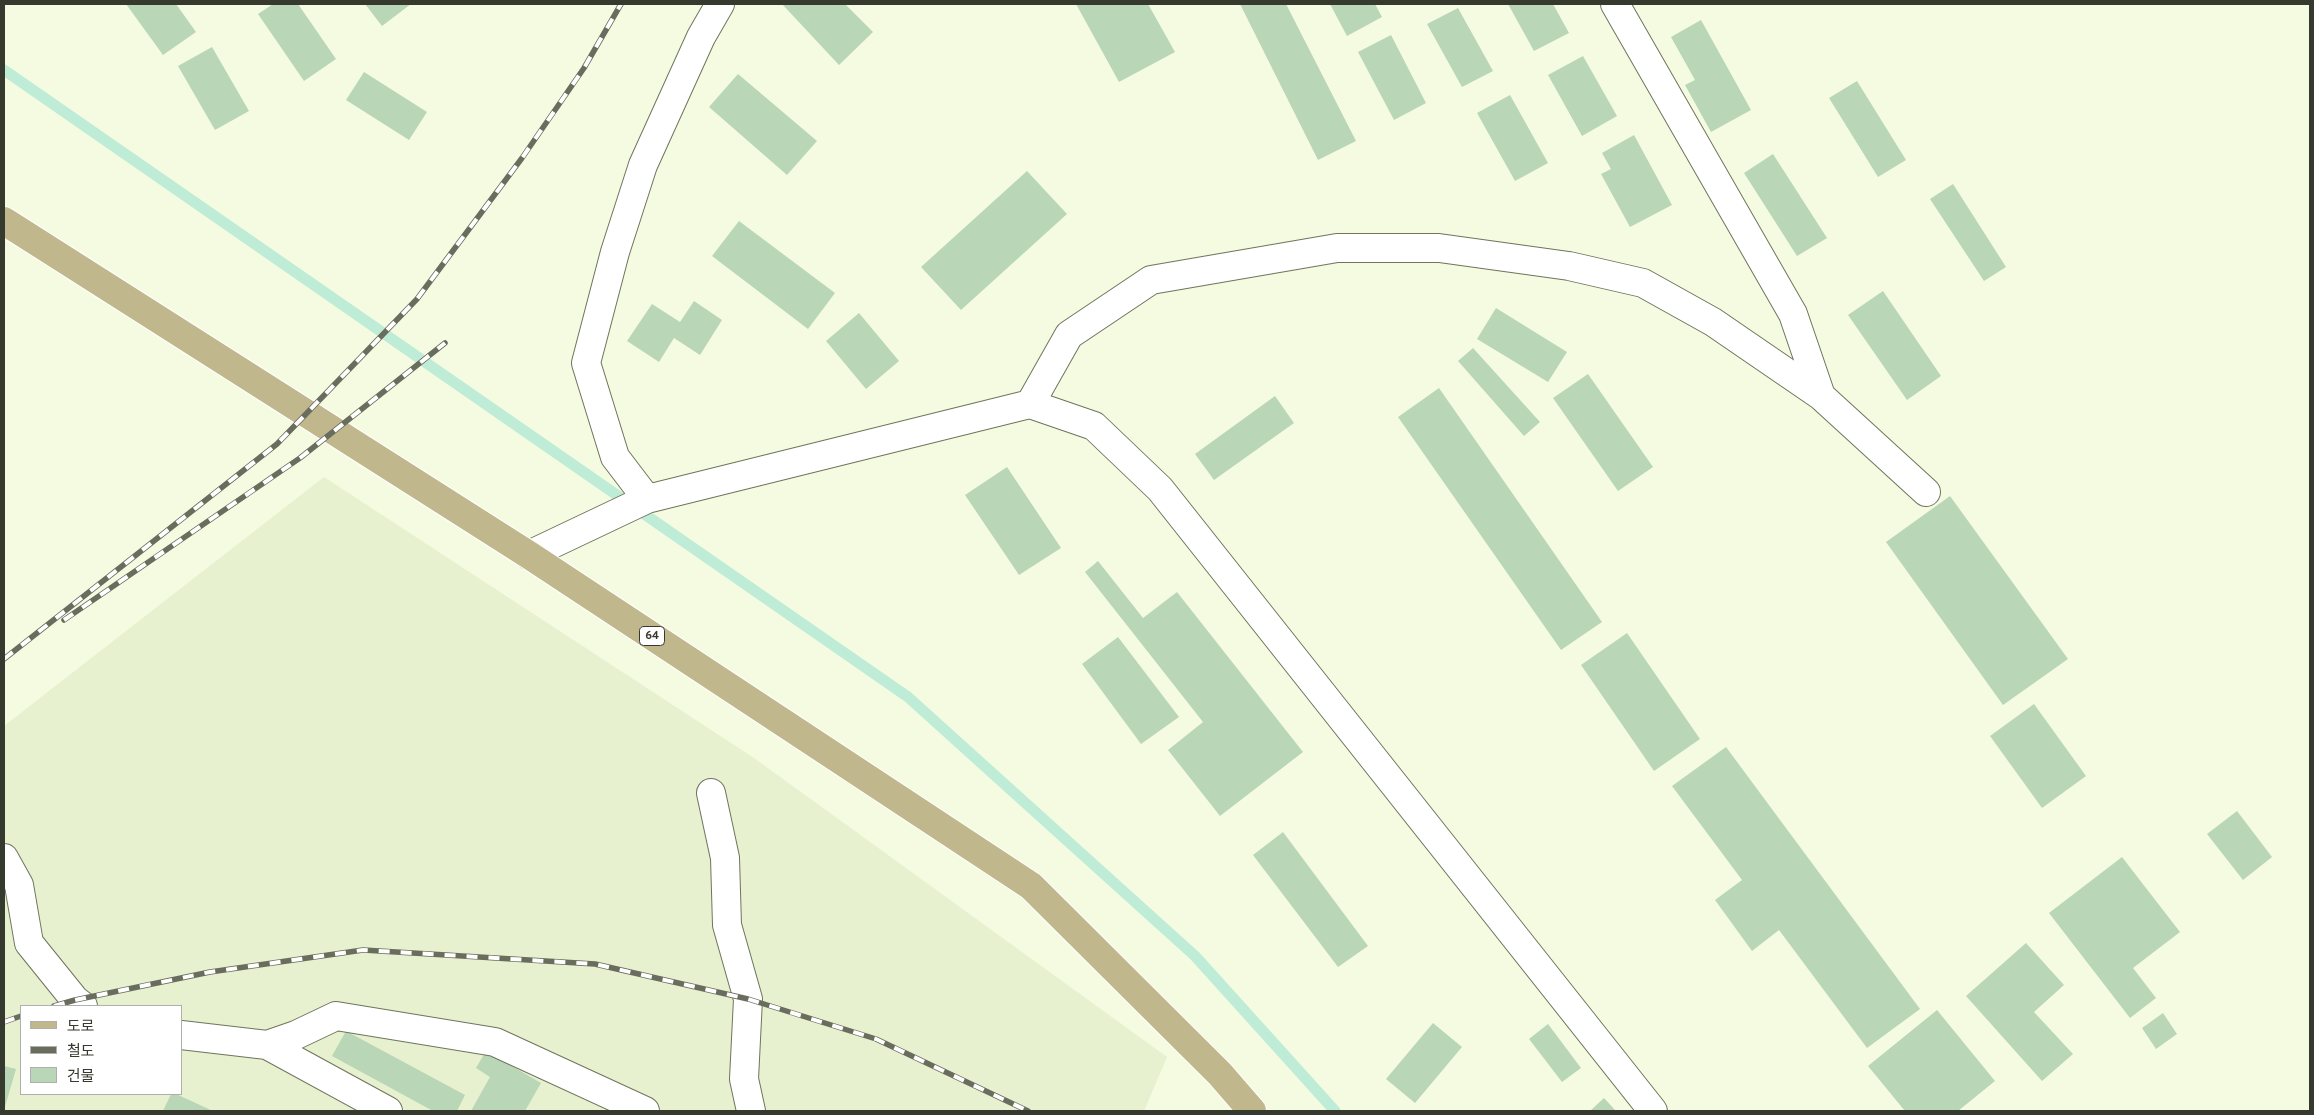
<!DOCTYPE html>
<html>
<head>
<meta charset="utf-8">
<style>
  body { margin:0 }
  #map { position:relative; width:2314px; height:1115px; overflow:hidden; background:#f4fbe0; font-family:"PT Sans","Noto Sans KR",sans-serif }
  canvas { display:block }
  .frame { position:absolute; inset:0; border:5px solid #36392e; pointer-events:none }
  .legend { position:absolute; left:20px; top:1005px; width:162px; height:90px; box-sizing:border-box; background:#fff; border:1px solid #afb0ab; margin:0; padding:6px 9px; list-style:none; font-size:15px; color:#36392e }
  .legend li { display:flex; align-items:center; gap:10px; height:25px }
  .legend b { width:25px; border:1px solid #afb0ab }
</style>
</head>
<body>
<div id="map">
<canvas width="2314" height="1115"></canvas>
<div class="frame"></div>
<ul class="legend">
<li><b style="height:6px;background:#c1b78c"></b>도로</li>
<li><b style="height:6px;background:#696d5e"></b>철도</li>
<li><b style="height:14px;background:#b9d7b6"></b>건물</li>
</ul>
</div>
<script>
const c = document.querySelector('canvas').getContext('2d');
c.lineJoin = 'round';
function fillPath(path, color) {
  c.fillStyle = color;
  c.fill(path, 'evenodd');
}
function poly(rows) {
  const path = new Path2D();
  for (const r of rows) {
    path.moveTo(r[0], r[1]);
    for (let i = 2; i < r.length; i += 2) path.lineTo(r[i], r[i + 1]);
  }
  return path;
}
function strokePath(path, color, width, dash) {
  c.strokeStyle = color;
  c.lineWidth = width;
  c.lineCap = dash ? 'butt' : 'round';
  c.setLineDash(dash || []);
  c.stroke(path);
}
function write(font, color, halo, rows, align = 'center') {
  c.font = font + ' "PT Sans",sans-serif';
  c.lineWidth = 5;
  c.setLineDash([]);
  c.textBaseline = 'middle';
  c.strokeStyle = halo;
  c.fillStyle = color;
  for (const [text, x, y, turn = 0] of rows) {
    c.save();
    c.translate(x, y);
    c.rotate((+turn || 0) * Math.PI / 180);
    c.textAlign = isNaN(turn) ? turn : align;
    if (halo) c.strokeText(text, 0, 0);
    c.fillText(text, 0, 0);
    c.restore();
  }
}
const built = poly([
  [324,477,754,758,1167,1057,1144,1111,4,1111,4,726],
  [21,1006,181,1006,181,1094,21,1094]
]);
const stream = poly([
  [4,70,908,697,1195,956,1335,1111]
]);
const building = poly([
  [126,4,176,4,196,32,163,55],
  [273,4,298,4,336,59,304,81,258,14],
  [365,4,411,4,382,26],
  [782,4,845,4,873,32,839,65],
  [1076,4,1148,4,1175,52,1119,82],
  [1240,4,1286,4,1356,141,1318,160],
  [1330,4,1375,4,1382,17,1347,36],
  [1508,4,1553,4,1569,33,1534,51],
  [1458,8,1493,71,1462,87,1427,24],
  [1701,20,1751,110,1711,132,1685,85,1695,80,1671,37],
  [1391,35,1426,103,1394,120,1358,52],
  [212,47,249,111,215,130,178,66],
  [1583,56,1617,116,1582,136,1548,75],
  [364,72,427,112,409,140,346,100],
  [738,74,817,141,787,175,709,107],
  [1857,81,1906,160,1878,177,1829,98],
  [1510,95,1548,163,1515,181,1477,113],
  [1634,135,1672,205,1630,227,1601,174,1611,169,1602,153],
  [1773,154,1827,238,1797,256,1744,173],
  [1027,171,1067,214,961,310,921,267],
  [1953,184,2006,267,1984,281,1930,199],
  [739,221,835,293,808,329,712,256],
  [1883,291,1941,376,1907,400,1848,315],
  [694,301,722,320,700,355,674,338,659,362,627,341,652,304,680,322],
  [1496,308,1567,352,1548,382,1477,339],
  [859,313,899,361,866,389,826,341],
  [1473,348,1540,422,1524,436,1458,361],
  [1588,374,1653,467,1618,491,1553,398],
  [1439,388,1602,622,1561,650,1398,417],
  [1275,396,1294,423,1214,480,1195,454],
  [1007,467,1061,548,1019,575,965,495],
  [1950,496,2068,659,2003,705,1886,542],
  [1098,561,1143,618,1177,592,1303,752,1220,816,1168,750,1203,722,1085,572],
  [1627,633,1700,739,1654,771,1581,665],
  [1118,637,1179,717,1141,744,1082,664],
  [2034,704,2086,776,2042,808,1990,736],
  [1726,747,1920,1009,1867,1048,1779,930,1752,951,1715,900,1742,880,1672,786],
  [2237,811,2272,857,2243,880,2207,834],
  [1283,832,1368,946,1338,967,1253,855],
  [2122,857,2180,932,2133,968,2156,998,2130,1018,2049,913],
  [2026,943,2064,985,2034,1012,2073,1054,2042,1081,1966,996],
  [1937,1010,1995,1081,1958,1111,1905,1111,1868,1066],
  [2163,1013,2177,1034,2156,1049,2142,1028],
  [1433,1023,1462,1047,1415,1103,1386,1079],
  [1548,1024,1581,1068,1562,1082,1529,1039],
  [346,1031,465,1095,457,1111,433,1111,332,1056],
  [486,1051,541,1083,525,1111,471,1111,490,1077,476,1068],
  [4,1066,16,1069,4,1110],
  [171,1094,176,1094,213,1111,163,1111],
  [1604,1098,1616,1111,1590,1111]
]);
const minor = poly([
  [1615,4,1793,314,1821,396],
  [1030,404,1094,426,1160,489,1653,1111],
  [647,499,615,457,586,363,615,252,643,165,701,37,720,4],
  [529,555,647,499,1030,404,1069,335,1151,280,1337,248,1439,248,1569,266,1643,283,1713,322,1821,396,1926,492],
  [711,793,725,858,727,925,748,999,744,1079,751,1111],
  [4,858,19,885,29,943,75,1000,83,1006],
  [181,1035,267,1045,296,1035,336,1016,495,1042,645,1111],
  [267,1045,388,1111]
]);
const major = poly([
  [4,221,529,555,1031,886,1220,1074,1252,1111]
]);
const rail = poly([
  [64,620,300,458,445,343],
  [4,659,277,444,417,299,522,158,584,68,621,4],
  [54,1006,75,1000,210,972,363,950,595,964,748,999,876,1039,1028,1111],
  [4,1022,21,1016]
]);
const shields = [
  [652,636,25]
];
const shieldNames = [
  ["64",652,636]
];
fillPath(built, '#e7f0cf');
strokePath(stream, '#beecd6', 11);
fillPath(building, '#b9d7b6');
strokePath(minor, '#6e755d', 30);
strokePath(major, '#fff', 30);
strokePath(minor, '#fff', 28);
strokePath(major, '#c1b78c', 28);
strokePath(rail, '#696d5e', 5.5);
strokePath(rail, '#fff', 4, [11]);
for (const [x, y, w] of shields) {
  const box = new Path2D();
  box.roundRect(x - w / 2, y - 9.5, w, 19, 4);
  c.fillStyle = '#fff';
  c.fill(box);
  strokePath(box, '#36392e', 1);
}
write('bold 12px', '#36392e', null, shieldNames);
</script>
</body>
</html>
